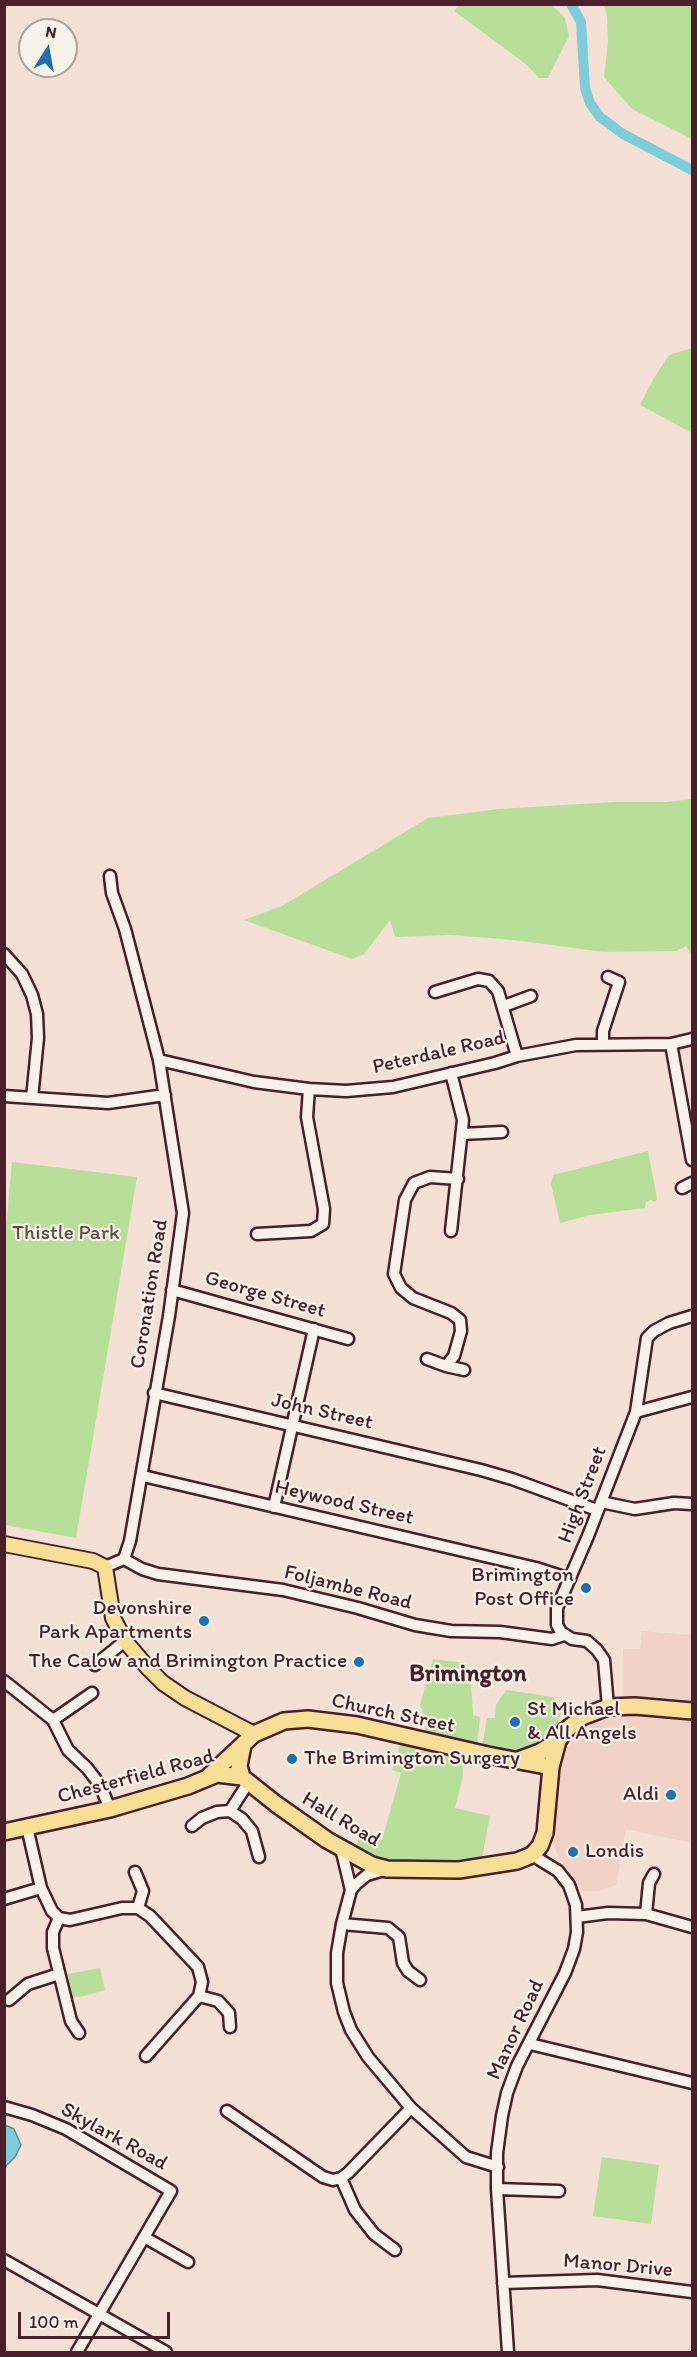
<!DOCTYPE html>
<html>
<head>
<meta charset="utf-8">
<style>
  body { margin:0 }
  #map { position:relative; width:697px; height:2357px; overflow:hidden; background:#f4e0d4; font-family:Itim,sans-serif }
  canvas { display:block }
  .frame { position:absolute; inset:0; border:6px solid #4a1f2b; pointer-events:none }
  .north { position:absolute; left:18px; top:18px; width:60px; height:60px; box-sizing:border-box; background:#f7f3e8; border:2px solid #b29e9c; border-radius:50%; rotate:11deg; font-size:16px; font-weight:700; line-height:24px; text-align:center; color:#4a1f2b }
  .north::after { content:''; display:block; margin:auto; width:21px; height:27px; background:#1f6fb2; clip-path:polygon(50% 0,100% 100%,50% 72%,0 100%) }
  .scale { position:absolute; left:18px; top:2312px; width:152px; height:27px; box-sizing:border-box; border:3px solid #4a1f2b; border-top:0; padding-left:8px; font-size:18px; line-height:21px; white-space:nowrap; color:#4a1f2b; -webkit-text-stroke:4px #f7f3e8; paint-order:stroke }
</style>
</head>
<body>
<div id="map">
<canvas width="697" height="2357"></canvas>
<div class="frame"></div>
<div class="north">N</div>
<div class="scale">100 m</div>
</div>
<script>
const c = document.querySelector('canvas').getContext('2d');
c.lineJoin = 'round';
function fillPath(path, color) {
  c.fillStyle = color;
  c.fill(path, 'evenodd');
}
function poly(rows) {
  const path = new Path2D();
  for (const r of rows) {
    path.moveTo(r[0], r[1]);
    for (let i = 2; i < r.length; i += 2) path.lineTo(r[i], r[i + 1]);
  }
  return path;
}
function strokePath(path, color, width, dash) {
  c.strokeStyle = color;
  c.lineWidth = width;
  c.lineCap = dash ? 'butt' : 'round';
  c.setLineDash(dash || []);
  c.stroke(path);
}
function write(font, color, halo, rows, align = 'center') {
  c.font = font + ' Itim,sans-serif';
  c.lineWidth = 4.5;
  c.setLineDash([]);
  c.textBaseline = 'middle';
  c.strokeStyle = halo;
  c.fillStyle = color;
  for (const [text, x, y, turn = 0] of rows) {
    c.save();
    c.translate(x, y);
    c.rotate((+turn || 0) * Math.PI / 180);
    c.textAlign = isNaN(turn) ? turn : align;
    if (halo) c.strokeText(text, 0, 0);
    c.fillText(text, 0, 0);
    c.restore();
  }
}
const built = poly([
  [642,1631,692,1635,692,1701,660,1697,623,1697,623,1649,640,1649],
  [620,1716,682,1718,692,1721,692,1843,626,1829,616,1885,599,1891,583,1891,559,1858,554,1846,559,1775,566,1750,581,1733,597,1722]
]);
const green = poly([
  [460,4,552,5,565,18,569,36,548,78,539,78,527,65,454,11],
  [604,5,692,5,692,139,632,109,604,77,608,42,607,16],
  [692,348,692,433,640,405,654,378,669,355],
  [692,799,692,955,686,946,677,951,604,952,514,940,451,935,395,937,390,920,364,954,352,959,244,920,282,906,428,818,499,809,615,802,666,802],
  [648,1151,657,1199,655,1202,651,1200,646,1202,645,1208,590,1215,560,1223,551,1184,553,1175],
  [12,1162,137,1177,76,1538,5,1525,4,1249],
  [433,1659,465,1663,471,1682,473,1715,480,1717,477,1746,424,1734,426,1719,420,1705],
  [506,1690,553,1697,561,1713,554,1732,545,1744,522,1757,482,1747,487,1718,495,1718,496,1705],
  [400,1745,463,1758,463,1776,455,1808,490,1816,482,1857,435,1862,384,1861,357,1845,359,1837,362,1838,365,1833,382,1840,401,1773,392,1770],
  [100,1968,105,1990,80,1997,71,1996,68,1974],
  [602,2157,659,2165,651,2224,593,2216]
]);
const water = poly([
  [5,2125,14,2129,21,2145,15,2157,5,2167,5,2125]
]);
const canal = poly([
  [571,4,581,22,585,88,590,103,600,117,623,134,692,170]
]);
const minor = poly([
  [4,954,22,974,32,995,37,1014,38,1038,32,1098],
  [435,992,478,979,489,981,498,991,517,1056],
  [504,1006,531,996],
  [603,1044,603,1031,619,982,608,977],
  [671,1044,692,1160],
  [159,1060,254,1082,309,1089,346,1091,393,1087,495,1063,517,1056,576,1045,671,1044,692,1039],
  [451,1073,463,1120,451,1231],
  [4,1096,108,1103,165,1095],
  [462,1134,502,1132],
  [682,1188,692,1183],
  [257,1234,311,1231,323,1224,324,1209,307,1117,309,1089],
  [172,1290,348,1339],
  [427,1359,446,1366,454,1356,461,1331,460,1320,451,1313,413,1298,401,1288,394,1274,405,1200,414,1183,430,1177,458,1179],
  [446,1366,464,1370],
  [154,1393,481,1470,512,1479,597,1510],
  [636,1412,692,1397],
  [143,1476,536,1568,570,1579],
  [601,1502,635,1509,674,1503,692,1504],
  [274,1507,314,1329],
  [124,1559,142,1569,158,1574,283,1590,358,1608,415,1625,451,1631,500,1632,552,1639,564,1635],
  [105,1567,124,1559,130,1541,169,1316,183,1213,159,1060,125,929,112,893,110,876],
  [95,1665,125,1641],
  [4,1681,53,1720,68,1750,87,1768,100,1785,110,1809],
  [608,1707,604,1660,597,1650,587,1641,572,1639,561,1632,557,1625,557,1608,588,1536,636,1412,647,1338,654,1331,669,1323,692,1316],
  [53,1720,92,1693],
  [248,1783,230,1811,242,1819,252,1831,259,1857],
  [192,1826,202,1818,217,1812,230,1811],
  [27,1827,41,1888,52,1911,59,1918,70,1920,122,1908,138,1908,150,1916,198,1967,202,1982,199,1996,146,2056],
  [341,1848,351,1890],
  [384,1870,367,1875,356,1884,351,1890,342,1924,337,1953,337,1983,344,2012,351,2030,368,2057,411,2108,466,2157,498,2167],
  [135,1872,143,1891,138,1908],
  [4,1899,41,1888],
  [646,1914,649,1883,654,1874],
  [577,1917,608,1913,646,1914,692,1927],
  [59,1918,53,1932,53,1948,71,2021,79,2033],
  [342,1924,388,1928,399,1937,403,1963,408,1971,420,1980],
  [199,1996,218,2001,229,2013,230,2027],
  [9,2000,28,1984,59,1974],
  [530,2044,692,2083],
  [4,2107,32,2115,66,2129,171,2191,77,2352],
  [227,2111,323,2177,333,2180,341,2178,348,2173,411,2108],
  [341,2178,355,2210,374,2234,395,2250],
  [497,2189,559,2191],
  [144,2237,188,2262],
  [4,2260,166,2352],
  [503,2283,597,2280,692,2292],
  [508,2352,497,2189,497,2153,502,2116,507,2093,517,2066,565,1973,574,1949,577,1932,576,1905,569,1885,558,1871,532,1855]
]);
const major = poly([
  [4,1544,93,1561,105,1567,113,1618,125,1641,148,1668,163,1683,185,1698,254,1734]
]);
const highway = poly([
  [243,1745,239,1766,242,1777,276,1804,327,1840,372,1865,387,1869,459,1870,517,1861,532,1855,540,1846,545,1833,551,1767,558,1741,565,1731,582,1717,608,1707,635,1706,692,1711],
  [518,1760,540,1752,558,1741],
  [208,1777,254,1734,284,1721,308,1719,357,1725,488,1755,551,1767],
  [4,1832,110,1809,188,1786,217,1774,242,1777]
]);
const markers = [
  [586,1588,6,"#1f6fb2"],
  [204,1621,6,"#1f6fb2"],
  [359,1662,6,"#1f6fb2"],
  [515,1722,6,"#1f6fb2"],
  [292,1759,6,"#1f6fb2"],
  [671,1795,6,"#1f6fb2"],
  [573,1852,6,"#1f6fb2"]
];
const streetNames = [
  ["Peterdale Road",439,1053,-13],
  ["Coronation Road",150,1294,-81],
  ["George Street",265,1295,16],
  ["John Street",322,1412,13],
  ["High Street",583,1495,-69],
  ["Heywood Street",344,1503,13],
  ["Foljambe Road",348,1588,14],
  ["Church Street",393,1714,12],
  ["Chesterfield Road",136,1777,-15],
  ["Hall Road",341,1820,31],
  ["Manor Road",516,2030,-65],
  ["Skylark Road",114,2137,29],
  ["Manor Drive",618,2266,5]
];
const parkNames = [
  ["Thistle Park",66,1234]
];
const poiNames = [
  ["Brimington",574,1576],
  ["Post Office",574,1600],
  ["Devonshire",192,1609],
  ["Park Apartments",192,1633],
  ["The Calow and Brimington Practice",347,1662],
  ["St Michael",527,1710,"left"],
  ["& All Angels",527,1734,"left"],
  ["The Brimington Surgery",304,1759,"left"],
  ["Aldi",659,1795],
  ["Londis",585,1852,"left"]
];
const quarterNames = [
  ["Brimington",468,1675]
];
fillPath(built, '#f2d2c6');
fillPath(green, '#b7df9a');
fillPath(water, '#7ecddb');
strokePath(water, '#698795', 1.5);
strokePath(canal, '#7ecddb', 10);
strokePath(minor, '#4a1f2b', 15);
strokePath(major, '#4a1f2b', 18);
strokePath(highway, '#4a1f2b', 20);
strokePath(minor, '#f7f3e8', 10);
strokePath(major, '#f9df96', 14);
strokePath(highway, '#f9df96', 15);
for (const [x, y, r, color] of markers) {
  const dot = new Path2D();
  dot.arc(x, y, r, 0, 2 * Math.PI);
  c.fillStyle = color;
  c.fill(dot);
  strokePath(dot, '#f7f3e8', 2);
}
write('21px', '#4a1f2b', '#f7f3e8', streetNames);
write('21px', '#654f47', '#f7f3e8', parkNames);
write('21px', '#4a1f2b', '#f7f3e8', poiNames, 'right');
write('bold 24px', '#4a1f2b', '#f7f3e8', quarterNames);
</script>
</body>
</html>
